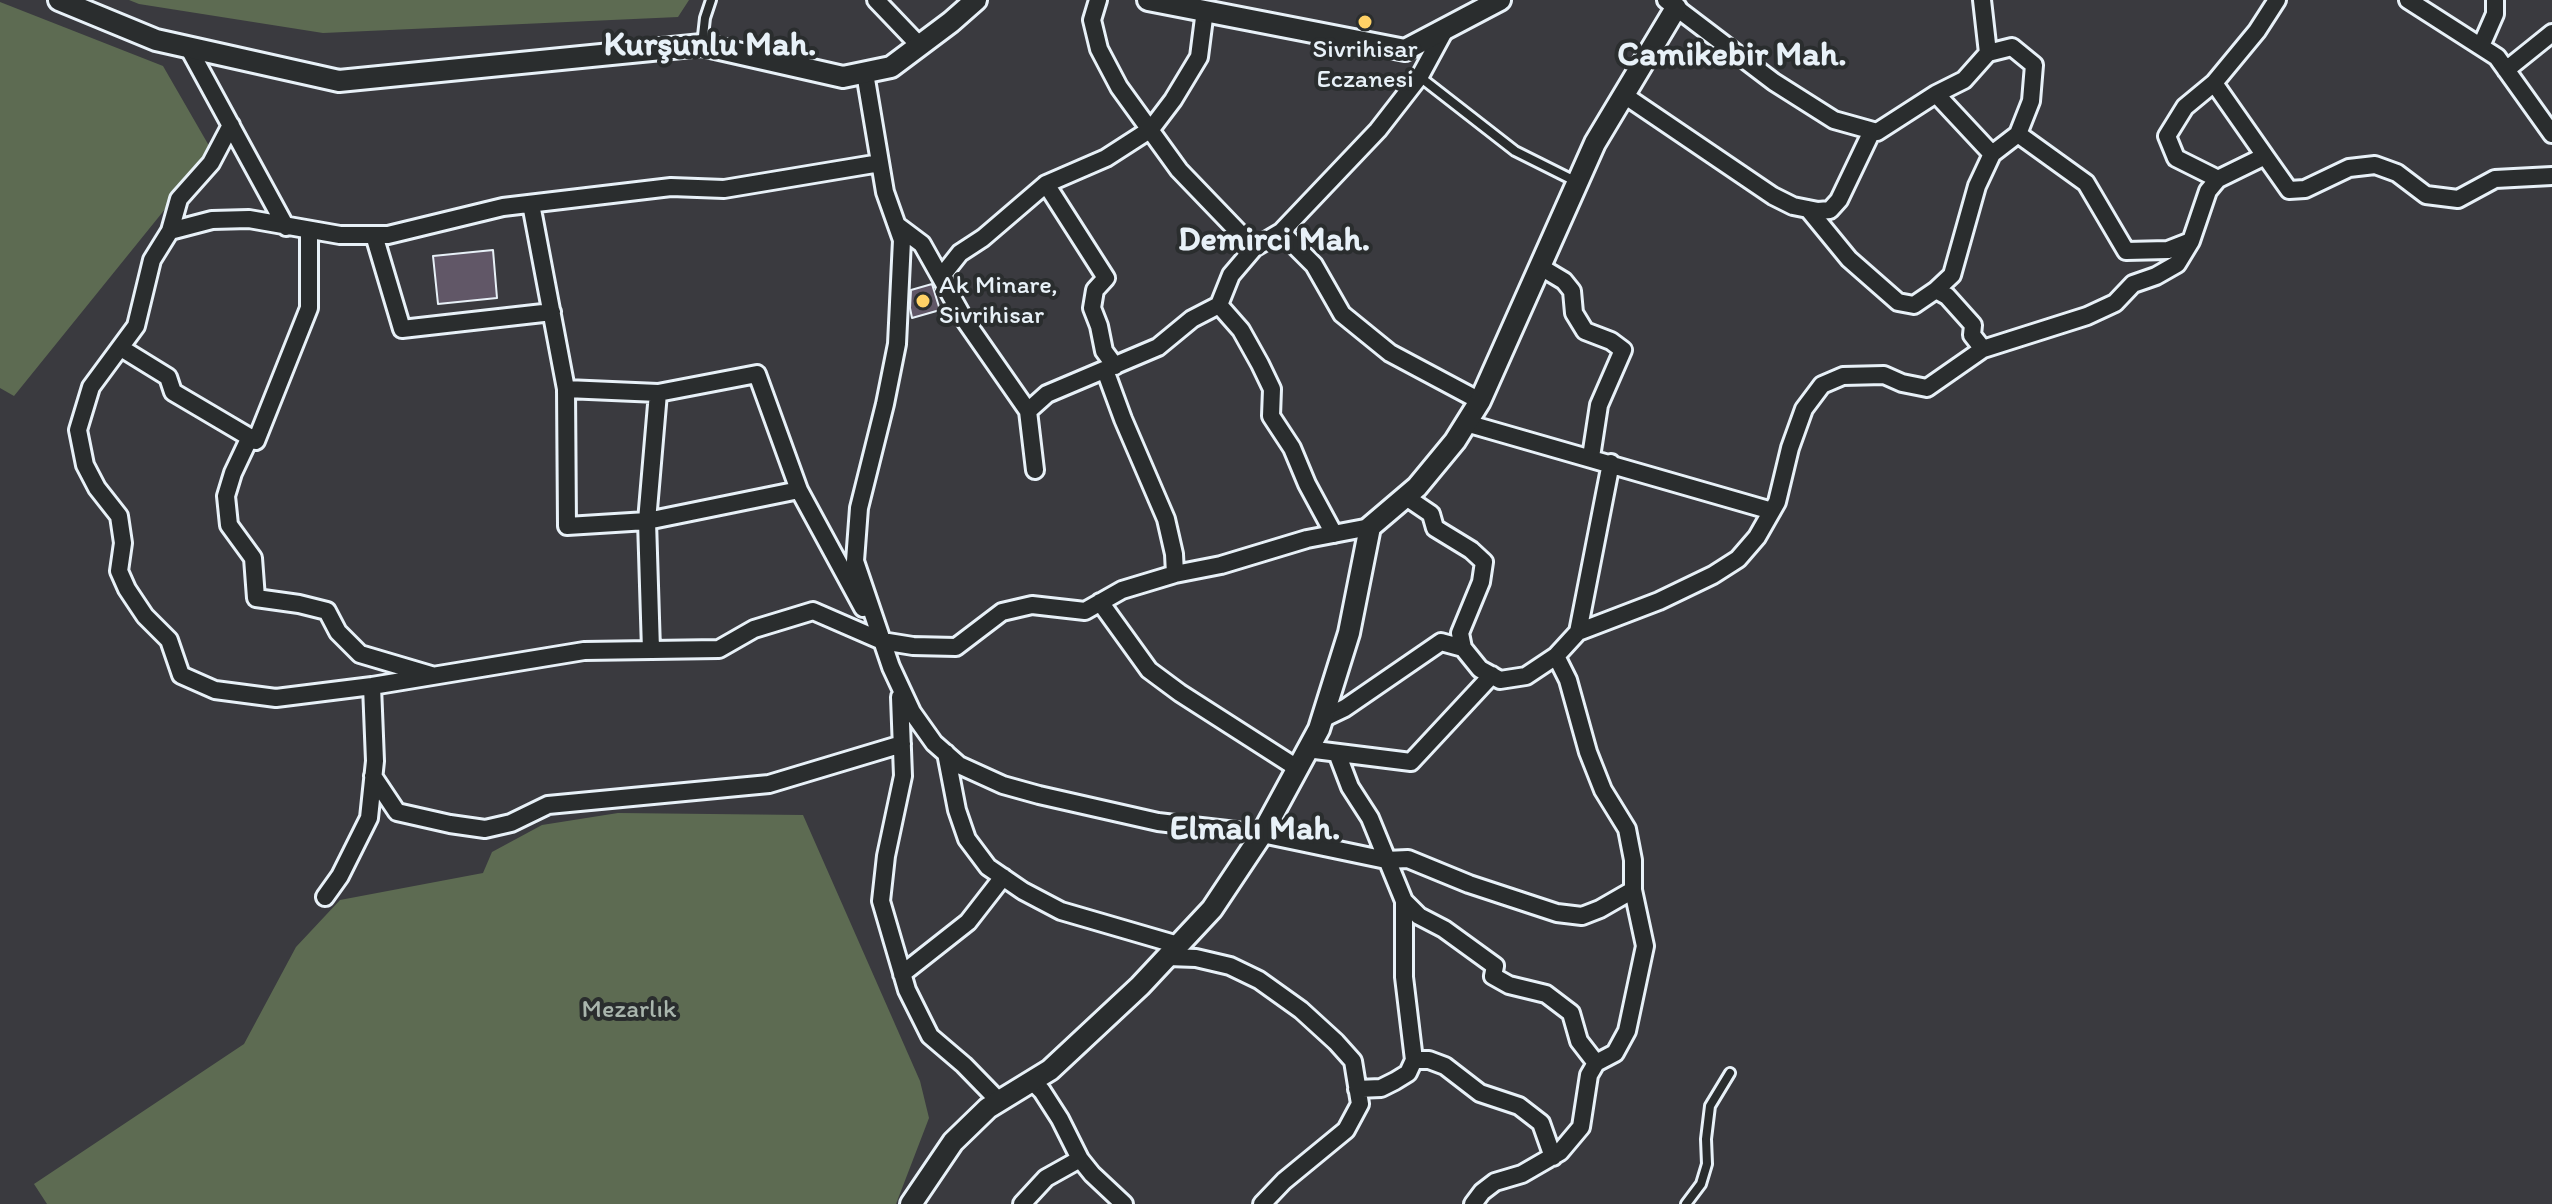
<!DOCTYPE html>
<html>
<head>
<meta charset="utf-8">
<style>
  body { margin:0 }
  canvas { display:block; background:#3a3a3f }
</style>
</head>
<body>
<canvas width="2552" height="1204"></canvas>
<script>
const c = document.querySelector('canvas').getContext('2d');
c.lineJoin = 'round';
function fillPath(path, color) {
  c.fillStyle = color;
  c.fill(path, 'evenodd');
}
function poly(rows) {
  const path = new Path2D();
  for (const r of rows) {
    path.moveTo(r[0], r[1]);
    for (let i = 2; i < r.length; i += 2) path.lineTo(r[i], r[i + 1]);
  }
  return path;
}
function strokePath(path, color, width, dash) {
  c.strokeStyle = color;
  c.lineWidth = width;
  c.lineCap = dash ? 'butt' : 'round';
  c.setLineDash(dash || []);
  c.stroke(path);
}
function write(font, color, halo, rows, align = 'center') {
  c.font = font + ' Itim,sans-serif';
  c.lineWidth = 8;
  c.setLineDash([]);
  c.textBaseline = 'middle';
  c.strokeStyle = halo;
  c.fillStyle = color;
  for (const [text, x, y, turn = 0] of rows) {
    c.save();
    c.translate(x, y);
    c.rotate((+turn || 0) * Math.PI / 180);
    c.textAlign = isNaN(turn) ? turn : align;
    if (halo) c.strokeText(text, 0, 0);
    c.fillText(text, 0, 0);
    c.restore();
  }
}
const green = poly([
  [129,0,689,0,678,17,323,33,139,4],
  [0,2,163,66,212,151,14,396,0,388],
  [618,813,803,815,920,1081,929,1118,896,1204,47,1204,34,1184,244,1044,296,947,340,900,483,873,492,852,542,825]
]);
const building = poly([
  [493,250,497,298,438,304,433,256,493,250],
  [932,284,940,310,912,318,910,308,911,290,932,284]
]);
const service = poly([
  [702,45,705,18,711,0],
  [1420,77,1515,151,1577,182],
  [1686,1204,1701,1184,1707,1164,1706,1139,1710,1106,1730,1073]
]);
const minor = poly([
  [876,0,920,46],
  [1098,0,1092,20,1099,49,1119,87,1179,170,1254,248,1281,232,1378,130,1420,76,1446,28],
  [1666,0,1774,82,1834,120,1877,132,1936,94,1992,154,2018,134,2086,183,2126,251,2168,250,2191,241,2208,191,2218,179,2265,156,2289,190,2305,189,2349,168,2375,165,2397,173,2426,195,2458,199,2495,179,2552,176],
  [2408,0,2497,57,2552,134],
  [2481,46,2495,14,2495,0],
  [188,47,286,227],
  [1988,53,2012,47,2034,65,2031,101,2018,134],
  [2506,70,2552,33],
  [865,73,885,192,902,240,897,344,885,404,859,508,855,561,891,667,912,712,934,743,959,765,1003,785,1039,795,1158,822,1262,834,1386,860,1408,859,1469,884,1557,913,1582,916,1600,909,1633,890],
  [2214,83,2185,107,2167,136,2176,158,2218,179],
  [1936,94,1964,80,1988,53,1982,0],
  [1624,95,1773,196,1793,206,1818,211,1830,210,1839,200,1872,131],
  [2265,156,2214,83,2257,31,2277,0],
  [880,163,724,189,671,187,503,207,388,235,340,235,249,219,212,220,170,231,152,260,136,326,91,387,78,430,85,465,97,488,119,516,123,543,119,571,127,589,145,616,169,640,181,675,215,690,276,698,372,686,584,651,719,649,754,629,813,611,882,641,913,646,956,647,1002,612,1032,605,1085,611,1122,590,1175,574,1221,565,1307,539,1370,527],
  [1046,184,1106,278,1095,290,1092,308,1099,326,1104,351,1115,366],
  [531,204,566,389,658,393,757,374,799,490,863,608],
  [1808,209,1849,259,1898,302,1914,305,1936,290,1947,296,1973,325,1972,335,1983,349],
  [898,226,922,244,964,319,1028,411,1035,470],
  [170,231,179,199,211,163,231,125],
  [1281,232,1314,265,1342,314,1390,353,1480,401],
  [374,235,402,329,552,312],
  [1539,266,1564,281,1572,291,1574,313,1585,331,1611,341,1623,350,1599,405,1591,457],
  [941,277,960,253,983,238,1046,184,1106,158,1151,129,1173,100,1199,57,1205,10],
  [1936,290,1952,275,1977,186,1992,154],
  [1219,305,1241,330,1260,364,1272,389,1271,416,1292,448,1307,484,1334,534],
  [121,348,168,377,173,392,256,441,309,308,309,230],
  [1105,370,1123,419,1166,519,1174,554,1175,574],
  [566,389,567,526,647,521,799,490],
  [1028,411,1047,394,1158,347,1192,319,1219,305,1231,275,1254,248],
  [1466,423,1772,511],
  [250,437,233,473,226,496,229,525,253,558,256,598,299,604,327,611,338,632,360,654,431,675],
  [1406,497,1431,514,1435,528,1471,550,1484,562,1481,582,1460,633,1463,648,1480,669,1500,680,1526,676,1556,656,1578,632,1659,601,1713,575,1738,559,1757,537,1777,502,1790,448,1804,409,1822,385,1843,376,1884,375,1902,383,1927,388,1983,349,2087,316,2115,303,2133,284,2156,276,2177,264,2191,241],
  [1100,602,1149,670,1180,693,1297,768],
  [1578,632,1611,463],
  [651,650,647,521,658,393],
  [900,697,903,776,886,856,881,901,907,990,930,1036,964,1065,999,1101],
  [1322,719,1345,708,1441,642,1463,648],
  [1307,749,1411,762,1492,675],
  [946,753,957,810,967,839,988,867,1023,891,1061,911,1178,945],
  [1337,753,1350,787,1370,818,1404,901,1419,916,1444,929,1495,966,1493,976,1509,985,1546,994,1571,1013,1579,1041,1596,1063],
  [373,776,397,812,450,824,485,829,511,823,548,805,769,784,902,744],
  [325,897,340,876,369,818,375,761,372,686],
  [1168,957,1196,958,1230,966,1259,980,1301,1010,1336,1042,1353,1061,1360,1104,1346,1130,1284,1181,1262,1204],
  [902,974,968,922,1003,877],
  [1414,1060,1429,1060,1445,1066,1480,1093,1519,1106,1541,1123,1553,1157],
  [1032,1081,1042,1091,1060,1119,1080,1159,1092,1174,1124,1204],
  [1357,1089,1381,1088,1395,1081,1408,1073,1414,1060,1404,977,1404,901],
  [1022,1204,1046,1178,1080,1159],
  [1473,1204,1482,1192,1495,1182,1522,1174,1560,1152,1581,1127,1589,1075,1596,1063,1615,1053,1627,1031,1645,946,1633,890,1633,860,1627,829,1603,790,1588,752,1568,680,1556,656]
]);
const tertiary = poly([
  [59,0,156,40,339,81,702,45,843,77,891,67,951,22,976,0],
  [1148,0,1405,50,1500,0],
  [911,1204,953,1142,988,1108,1050,1070,1140,986,1212,909,1262,834,1319,729,1349,633,1370,527,1417,487,1455,441,1480,401,1595,143,1676,8]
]);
const markers = [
  [1365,22,8,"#ffd166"],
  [923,301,8,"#ffd166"]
];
const poiNames = [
  ["Sivrihisar",1365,50],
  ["Eczanesi",1365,80],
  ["Ak Minare,",939,286,"left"],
  ["Sivrihisar",939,316,"left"]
];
const parkNames = [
  ["Mezarlık",629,1010]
];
const districtNames = [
  ["Kurşunlu Mah.",710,46],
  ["Camikebir Mah.",1732,56],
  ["Demirci Mah.",1274,241],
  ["Elmalı Mah.",1255,830]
];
fillPath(green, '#5d6b52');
fillPath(building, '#615767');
strokePath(building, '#e8f1f8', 2);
strokePath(service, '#e8f1f8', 14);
strokePath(minor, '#e8f1f8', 22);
strokePath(tertiary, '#e8f1f8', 26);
strokePath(service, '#2a2d2e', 8);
strokePath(minor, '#2a2d2e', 16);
strokePath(tertiary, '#2a2d2e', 20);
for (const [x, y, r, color] of markers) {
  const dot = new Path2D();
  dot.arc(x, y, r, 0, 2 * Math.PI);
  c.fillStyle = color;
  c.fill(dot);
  strokePath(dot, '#2a2d2e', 3);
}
write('26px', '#e8f1f8', '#2a2d2e', poiNames);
write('26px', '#a9b5ad', '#2a2d2e', parkNames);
write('bold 34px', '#e8f1f8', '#2a2d2e', districtNames);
</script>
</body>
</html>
